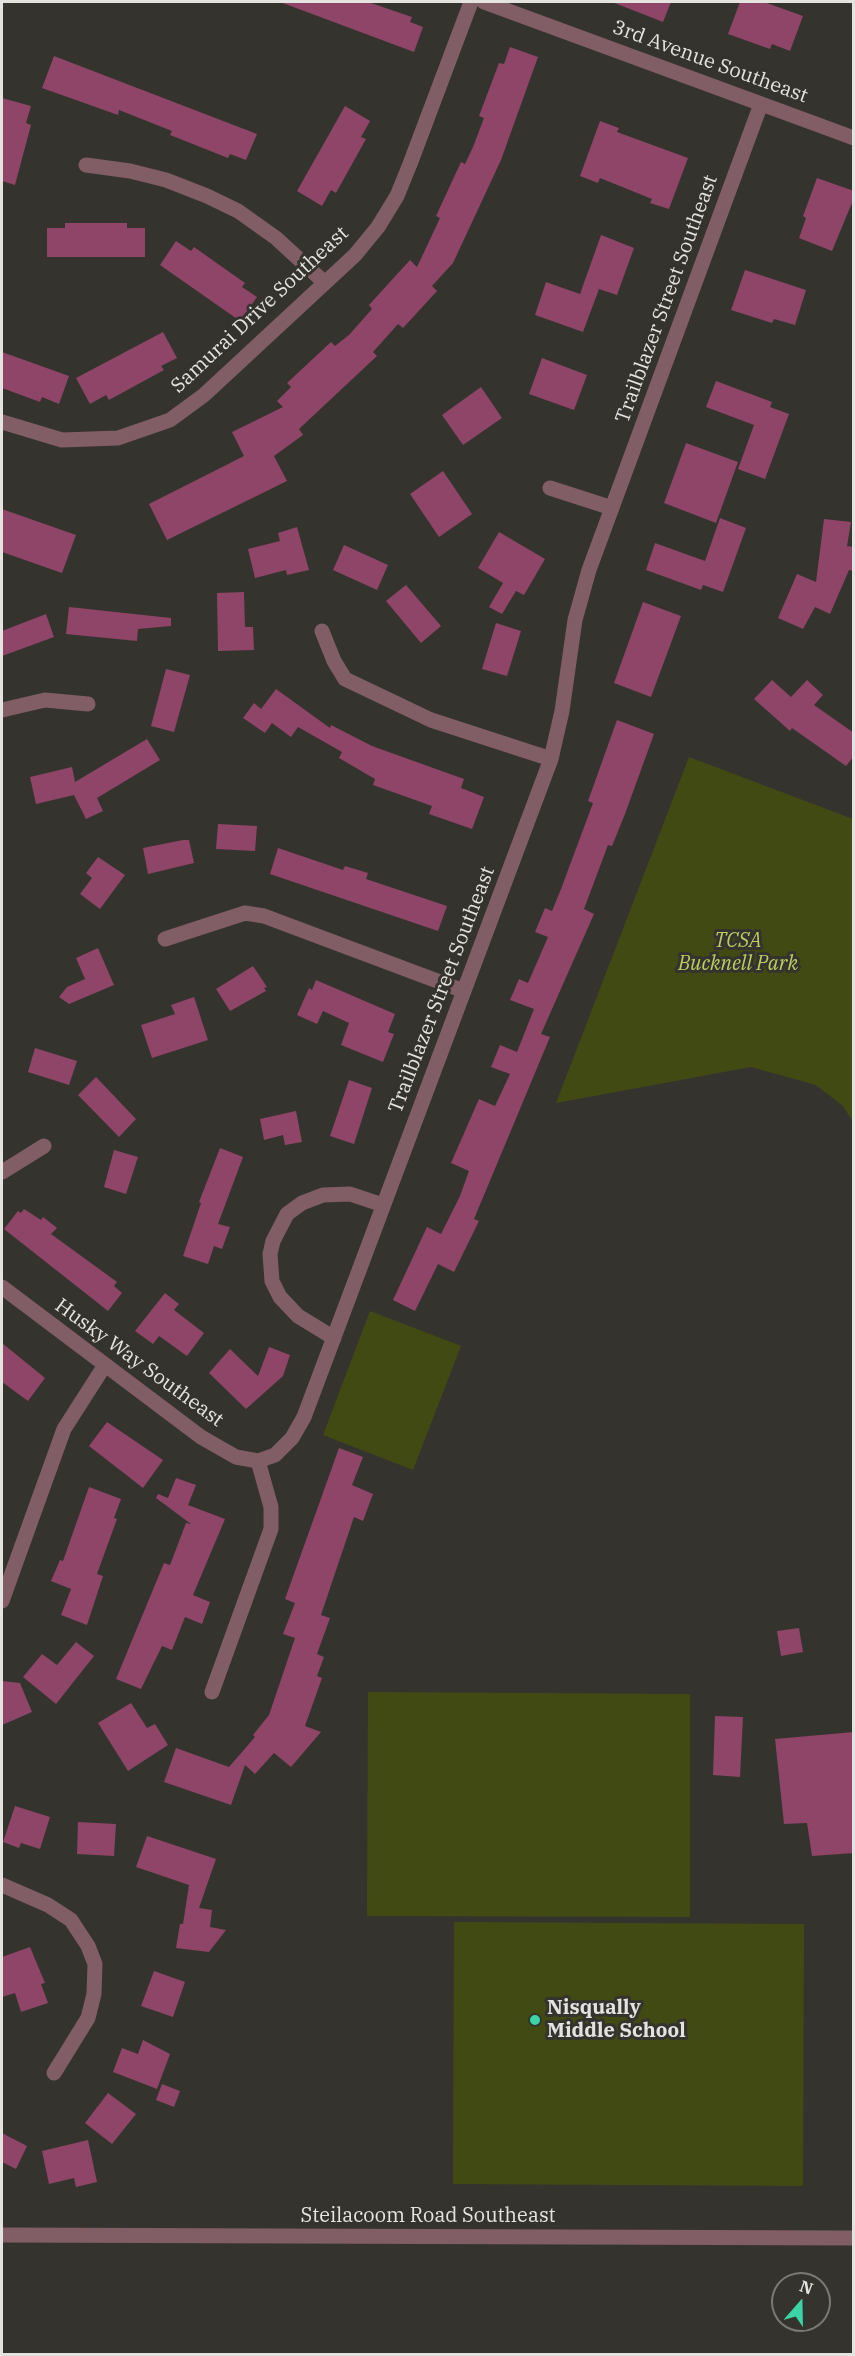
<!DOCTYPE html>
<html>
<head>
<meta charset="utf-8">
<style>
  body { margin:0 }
  #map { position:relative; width:855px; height:2356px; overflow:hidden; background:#35332e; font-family:"IBM Plex Serif",serif }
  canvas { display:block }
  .frame { position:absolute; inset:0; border:3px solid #e5e3e0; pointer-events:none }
  .north { position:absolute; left:771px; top:2272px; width:60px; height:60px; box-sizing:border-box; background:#35332e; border:2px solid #7b7975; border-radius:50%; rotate:20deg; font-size:16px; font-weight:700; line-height:24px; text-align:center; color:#e5e3e0 }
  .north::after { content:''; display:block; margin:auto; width:21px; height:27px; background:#3bd4a4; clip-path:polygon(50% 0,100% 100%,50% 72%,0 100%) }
</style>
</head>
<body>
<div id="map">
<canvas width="855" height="2356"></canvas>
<div class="frame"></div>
<div class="north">N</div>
</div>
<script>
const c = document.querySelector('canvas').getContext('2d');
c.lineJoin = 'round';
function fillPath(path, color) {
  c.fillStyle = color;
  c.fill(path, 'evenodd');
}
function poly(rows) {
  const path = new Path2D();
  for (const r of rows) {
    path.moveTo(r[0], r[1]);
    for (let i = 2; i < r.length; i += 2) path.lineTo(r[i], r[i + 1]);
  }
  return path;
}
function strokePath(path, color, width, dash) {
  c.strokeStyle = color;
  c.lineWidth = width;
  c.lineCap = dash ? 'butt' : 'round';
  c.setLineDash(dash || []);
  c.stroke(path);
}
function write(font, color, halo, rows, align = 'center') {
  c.font = font + ' "IBM Plex Serif",serif';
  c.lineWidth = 6;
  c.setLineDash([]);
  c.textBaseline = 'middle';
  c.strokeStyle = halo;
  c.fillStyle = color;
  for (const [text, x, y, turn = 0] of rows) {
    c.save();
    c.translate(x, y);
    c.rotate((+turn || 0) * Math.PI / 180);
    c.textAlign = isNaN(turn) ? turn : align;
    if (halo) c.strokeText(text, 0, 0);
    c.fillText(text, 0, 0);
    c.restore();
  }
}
const green = poly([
  [689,757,853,819,853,1122,843,1106,816,1085,751,1067,556,1103],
  [370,1311,461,1346,413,1470,323,1435],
  [368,1692,690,1694,690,1917,367,1916],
  [454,1922,804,1924,803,2186,453,2184]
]);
const building = poly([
  [280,2,368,2,412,17,410,22,423,27,414,52],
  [612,2,671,2,663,22],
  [740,2,764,2,803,16,790,51,772,44,770,49,728,34],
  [510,47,538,57,501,160,453,263,432,286,437,291,403,328,398,324,373,352,377,356,299,429,303,435,274,456,287,481,167,540,149,504,244,456,232,432,283,407,277,401,291,387,287,383,331,342,335,346,349,335,372,309,369,305,410,260,417,267,440,218,436,216,461,162,465,164,473,147,484,118,479,116,499,63,504,64],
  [54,56,257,134,246,160,230,154,228,158,170,135,172,131,119,110,118,115,42,88],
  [2,98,31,106,26,123,31,125,15,185,2,181],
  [345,106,370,121,361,137,366,139,336,193,331,190,322,206,297,191],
  [600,121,619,128,617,132,688,158,669,209,650,203,652,199,600,178,598,183,580,176],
  [817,178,854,191,854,198,832,251,799,238,806,218,803,216],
  [65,223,127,223,127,228,145,228,145,257,47,257,47,228,65,228],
  [601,235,634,248,617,295,599,289,583,332,535,315,546,282,580,294],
  [176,241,191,251,194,247,245,283,242,287,257,297,240,321,160,265],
  [745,270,806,290,795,325,774,319,772,323,731,310],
  [163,332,177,358,161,366,164,370,109,400,106,395,90,404,76,378],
  [2,352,69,376,59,404,42,397,40,402,2,388],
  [542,358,587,375,574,410,529,394],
  [716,381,772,402,770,407,789,414,765,479,738,469,754,425,706,407],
  [481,387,502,418,463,445,442,415],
  [686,443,738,462,716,523,664,503],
  [443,471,472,514,439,537,410,494],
  [2,509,76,535,62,573,2,552],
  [720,518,746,528,723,592,703,585,701,590,646,570,655,543,705,561],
  [824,519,851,522,847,546,854,547,854,571,849,570,830,614,815,607,803,629,778,618,797,574,816,582],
  [297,527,309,570,287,575,286,570,255,578,248,549,280,541,278,533],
  [499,532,545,559,524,595,516,591,502,614,489,607,503,583,478,568],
  [344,545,388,565,377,590,333,570],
  [406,585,441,626,421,643,386,601],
  [244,592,245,627,253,627,254,650,218,651,217,593],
  [643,602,681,616,651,697,614,683],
  [69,607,171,618,171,626,138,629,137,641,66,634],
  [46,614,54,637,2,656,2,631],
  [496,623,521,631,507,676,482,669],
  [166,669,190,675,174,732,151,726],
  [772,680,791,697,807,680,823,695,814,705,854,733,854,756,846,766,792,728,790,731,754,699],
  [276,689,330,728,331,725,372,746,464,779,461,788,484,797,472,829,429,814,432,806,373,785,375,779,339,758,342,752,298,727,291,737,272,723,265,733,243,718,254,703,261,709],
  [617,720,654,734,625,814,612,846,608,845,584,909,594,914,541,1034,550,1037,474,1219,479,1221,454,1272,438,1264,415,1311,393,1300,427,1227,441,1234,460,1196,469,1171,451,1163,479,1099,495,1106,510,1074,491,1067,500,1045,517,1052,534,1009,510,1000,519,979,528,983,548,937,535,932,545,908,552,911,561,889,593,803,588,801],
  [147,739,160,760,97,798,103,811,86,819,74,795,36,804,30,777,72,767,75,782],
  [218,824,257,826,255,851,216,849],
  [183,840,189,840,194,863,148,874,143,848],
  [278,848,343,870,345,866,368,873,366,879,447,906,438,931,270,874],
  [98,857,125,875,100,909,80,894,92,878,86,873],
  [98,948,114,985,69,1004,59,997,67,987,85,979,76,958],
  [253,966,267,987,264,988,266,991,230,1011,216,989],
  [316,980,395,1014,388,1032,394,1034,383,1062,341,1045,349,1023,323,1011,317,1024,297,1015,309,988,312,990],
  [194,997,208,1040,152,1058,141,1025,175,1014,171,1005],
  [35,1048,77,1061,69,1085,28,1072],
  [96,1077,136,1119,119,1137,78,1095],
  [349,1080,372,1088,354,1144,330,1136],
  [296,1111,302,1142,285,1145,283,1135,264,1140,260,1119],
  [220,1148,243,1157,218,1224,230,1227,222,1249,214,1246,208,1264,183,1256,201,1203,199,1202],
  [114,1150,138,1157,126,1194,104,1187],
  [24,1209,41,1220,43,1217,57,1228,51,1234,117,1282,114,1286,122,1293,108,1311,4,1229,18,1211,21,1213],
  [165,1293,179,1304,174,1310,204,1333,187,1356,159,1336,153,1344,135,1331],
  [2,1343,45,1378,28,1401,2,1382],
  [269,1347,290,1355,283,1376,246,1409,209,1373,230,1349,258,1376],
  [107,1422,163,1460,143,1488,89,1446],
  [339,1448,363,1457,352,1485,373,1494,363,1521,354,1517,321,1615,330,1618,317,1654,324,1657,317,1676,322,1678,305,1726,321,1732,291,1767,274,1753,255,1774,245,1765,231,1805,164,1782,176,1748,229,1767,255,1737,253,1735,269,1715,295,1638,283,1634,295,1603,285,1599],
  [176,1478,196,1485,188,1505,225,1519,193,1595,210,1602,202,1624,185,1617,172,1650,162,1646,141,1689,116,1679,164,1563,170,1565,186,1523,191,1524,156,1498,158,1494,168,1498],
  [89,1487,121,1499,114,1518,117,1519,97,1574,103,1576,87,1625,61,1615,71,1589,51,1581,60,1560,63,1561],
  [799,1628,803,1652,781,1656,777,1631],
  [76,1642,94,1656,56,1704,23,1677,42,1654,57,1665],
  [2,1681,20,1683,32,1712,2,1725],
  [131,1703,147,1728,155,1724,168,1745,128,1771,98,1723],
  [715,1716,743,1717,740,1777,713,1775],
  [854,1732,854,1853,812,1856,807,1823,784,1824,775,1739],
  [15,1806,50,1817,40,1849,21,1843,19,1848,3,1842],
  [78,1822,116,1824,114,1856,77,1854],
  [147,1836,216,1859,199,1908,212,1910,210,1927,226,1930,209,1952,176,1948,180,1924,183,1924,189,1885,136,1867],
  [30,1947,45,1983,41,1984,48,2003,21,2012,15,1993,2,1997,2,1957],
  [154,1971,185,1982,173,2017,141,2006],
  [143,2040,170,2054,157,2089,113,2072,122,2048,138,2054],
  [162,2084,180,2091,174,2107,156,2100],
  [108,2093,136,2114,112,2144,85,2123],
  [2,2133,27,2146,16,2169,2,2162],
  [88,2140,97,2182,76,2187,74,2178,49,2184,42,2151]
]);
const minor = poly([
  [484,2,854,138],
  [86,165,130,171,166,180,207,196,238,211,276,238,325,283],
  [2,422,62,440,118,438,170,420,204,395,355,255,378,227,397,196,410,164,471,2],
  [550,488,612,508],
  [322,631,334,661,345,679,431,720,551,759],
  [2,710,45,700,88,704],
  [165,939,245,913,264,916,464,991],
  [2,1172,44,1146],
  [2,1287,201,1437,236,1457,258,1461],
  [334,1338,298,1316,280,1297,272,1281,270,1254,273,1241,287,1214,302,1203,323,1195,350,1194,383,1205],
  [258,1461,275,1455,292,1438,304,1417,551,759,562,711,575,620,589,570,761,104],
  [2,1601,64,1429,105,1365],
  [212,1692,271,1529,271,1507,258,1461],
  [2,1885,48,1905,71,1920,88,1946,95,1964,94,1994,88,2018,54,2073]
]);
const tertiary = poly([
  [2,2235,854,2238]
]);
const markers = [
  [535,2020,6,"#3bd4a4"]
];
const streetNames = [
  ["3rd Avenue Southeast",710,62,20],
  ["Trailblazer Street Southeast",667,299,-70],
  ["Samurai Drive Southeast",260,310,-43],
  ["Trailblazer Street Southeast",442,990,-69],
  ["Husky Way Southeast",139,1363,36],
  ["Steilacoom Road Southeast",428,2216]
];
const parkNames = [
  ["TCSA",738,941],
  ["Bucknell Park",738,964]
];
const poiNames = [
  ["Nisqually",547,2008],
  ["Middle School",547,2031]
];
fillPath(green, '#424a14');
fillPath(building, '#8e4567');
strokePath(minor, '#815d65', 15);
strokePath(tertiary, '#815d65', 15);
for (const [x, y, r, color] of markers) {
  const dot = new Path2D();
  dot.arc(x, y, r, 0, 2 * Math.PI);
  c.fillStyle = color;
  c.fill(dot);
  strokePath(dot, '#35332e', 2);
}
write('20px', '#e5e3e0', '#35332e', streetNames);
write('italic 20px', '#bcce60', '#35332e', parkNames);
write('bold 20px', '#e5e3e0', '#35332e', poiNames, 'left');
</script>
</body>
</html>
